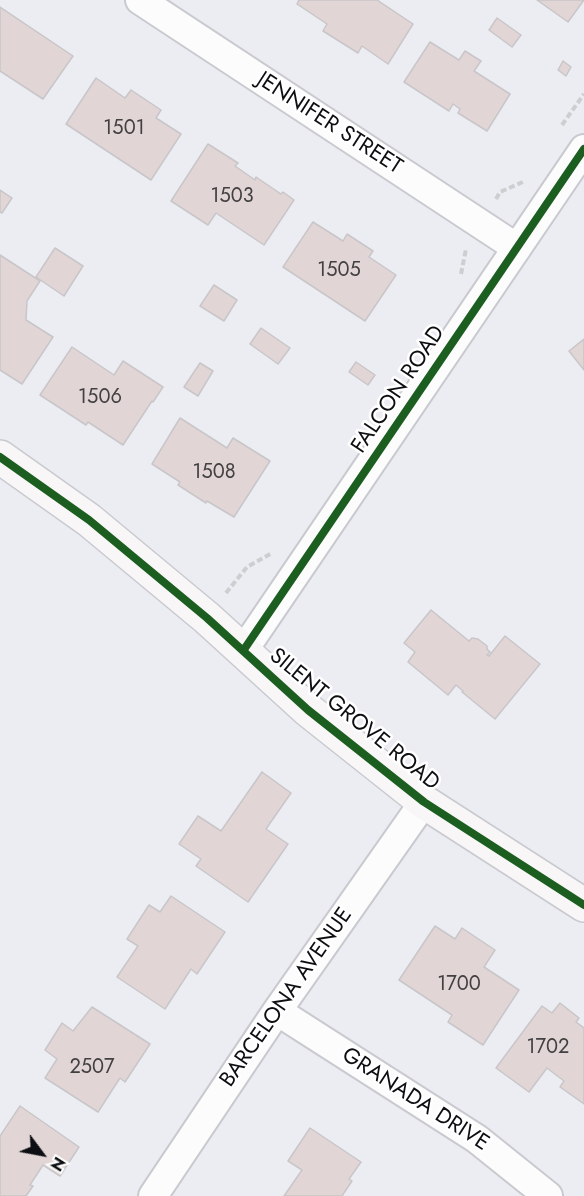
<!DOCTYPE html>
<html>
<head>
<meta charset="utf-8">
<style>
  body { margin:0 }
  #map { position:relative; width:584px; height:1196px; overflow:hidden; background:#ecedf3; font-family:Jost,sans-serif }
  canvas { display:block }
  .north { position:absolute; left:12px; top:1124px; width:60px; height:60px; -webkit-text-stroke:4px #fff; paint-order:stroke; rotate:122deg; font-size:16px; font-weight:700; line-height:24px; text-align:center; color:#0d0e11 }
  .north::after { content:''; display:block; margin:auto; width:21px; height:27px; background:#0d0e11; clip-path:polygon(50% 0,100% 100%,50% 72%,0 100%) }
</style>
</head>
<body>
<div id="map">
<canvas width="584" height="1196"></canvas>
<div class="north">N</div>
</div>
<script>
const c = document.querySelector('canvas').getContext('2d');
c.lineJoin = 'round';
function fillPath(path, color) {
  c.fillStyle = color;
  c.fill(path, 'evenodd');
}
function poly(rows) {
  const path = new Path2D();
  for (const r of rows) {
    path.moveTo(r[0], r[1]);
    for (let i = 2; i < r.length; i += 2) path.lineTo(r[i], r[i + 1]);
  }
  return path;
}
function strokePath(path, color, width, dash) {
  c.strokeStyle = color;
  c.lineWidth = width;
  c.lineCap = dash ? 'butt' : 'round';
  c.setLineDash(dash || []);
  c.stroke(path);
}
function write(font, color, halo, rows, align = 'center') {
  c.font = font + ' Jost,sans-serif';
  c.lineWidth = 5;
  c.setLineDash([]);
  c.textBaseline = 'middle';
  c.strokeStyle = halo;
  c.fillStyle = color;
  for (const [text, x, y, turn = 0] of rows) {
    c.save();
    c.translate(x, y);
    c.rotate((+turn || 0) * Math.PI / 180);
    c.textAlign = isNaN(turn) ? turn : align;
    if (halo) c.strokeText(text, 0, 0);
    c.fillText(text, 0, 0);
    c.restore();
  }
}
const building = poly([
  [299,0,377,0,413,24,388,64,362,46,358,53,323,31,327,24,297,4,299,0],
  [537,0,584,0,568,22,537,0],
  [0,7,73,56,43,99,0,71,0,7],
  [497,18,521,35,512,47,489,30,497,18],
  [430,42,459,60,465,51,481,61,474,71,510,94,487,131,458,113,460,109,453,104,449,111,404,82,430,42],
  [563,61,571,67,566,76,558,70,563,61],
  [96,78,125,98,131,90,161,110,156,118,181,134,151,180,66,124,96,78],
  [208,144,238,163,235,166,255,180,256,177,281,194,283,192,294,200,264,245,216,213,208,225,171,201,208,144],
  [0,190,12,198,2,213,0,212,0,190],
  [313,222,343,241,347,234,373,251,369,257,396,275,365,321,283,267,313,222],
  [55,248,83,266,64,296,36,277,55,248],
  [0,255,40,281,27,301,26,320,53,337,22,384,0,370,0,255],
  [214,285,237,300,224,321,200,306,214,285],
  [261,328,290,348,278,364,250,344,261,328],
  [584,339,584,370,569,351,584,339],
  [72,347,114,375,123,361,163,387,153,402,152,401,123,445,88,422,86,425,40,395,72,347],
  [356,362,375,375,368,385,349,372,356,362],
  [200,363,213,371,198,396,184,387,200,363],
  [180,418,227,448,233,438,270,461,234,517,207,501,206,503,178,485,180,482,152,464,180,418],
  [431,610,469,641,472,638,478,639,487,646,487,649,490,652,487,655,489,656,505,636,540,664,495,719,462,692,463,691,456,685,448,695,408,662,415,652,404,643,431,610],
  [262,772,291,793,266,829,288,844,248,902,196,866,201,859,179,844,198,816,221,831,262,772],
  [171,896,225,932,197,974,191,969,165,1009,117,977,138,946,127,939,149,905,160,912,171,896],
  [435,926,455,939,462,928,495,950,484,967,519,990,483,1045,448,1022,452,1015,399,980,435,926],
  [560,1003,579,1018,576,1022,584,1028,584,1104,560,1087,564,1081,547,1068,529,1092,496,1068,542,1006,552,1013,560,1003],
  [92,1007,150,1044,125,1082,120,1078,98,1112,45,1078,57,1059,45,1050,62,1023,73,1031,92,1007],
  [20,1106,79,1147,60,1176,43,1165,30,1185,33,1186,26,1196,0,1196,0,1136,20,1106],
  [310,1128,361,1162,349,1179,352,1181,342,1196,284,1196,302,1170,288,1161,310,1128]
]);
const path = poly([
  [562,125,584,94],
  [496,199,500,192,525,181],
  [461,274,466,249],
  [226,593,247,567,272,553]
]);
const street = poly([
  [140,0,517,248],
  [243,651,584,149],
  [277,1011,477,1139,548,1196],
  [153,1196,277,1011,424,802]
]);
const secondary = poly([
  [0,457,89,520,207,618,308,710,424,802,584,905]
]);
const cycleway = poly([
  [0,457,89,520,207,618,308,710,424,802,584,905],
  [243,651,584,149]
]);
const numberNames = [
  ["1501",124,129],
  ["1503",232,197],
  ["1505",339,271],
  ["1506",100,398],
  ["1508",214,473],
  ["1700",459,985],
  ["1702",548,1048],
  ["2507",92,1068]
];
const streetNames = [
  ["JENNIFER STREET",329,124,33],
  ["FALCON ROAD",399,390,-56],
  ["SILENT GROVE ROAD",354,720,39],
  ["BARCELONA AVENUE",287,998,-55],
  ["GRANADA DRIVE",415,1100,33]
];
fillPath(building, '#e2d5d5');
strokePath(building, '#c8c6c9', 1.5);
strokePath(street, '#c9cacf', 32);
strokePath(secondary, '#c9cacf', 36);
strokePath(path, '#cdcecf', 4, [6, 3]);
strokePath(street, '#fcfcfd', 28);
strokePath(secondary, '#f8f6f6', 33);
strokePath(cycleway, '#1b5e20', 8);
write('20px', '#424042', null, numberNames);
write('22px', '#0d0e11', '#fff', streetNames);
</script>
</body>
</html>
